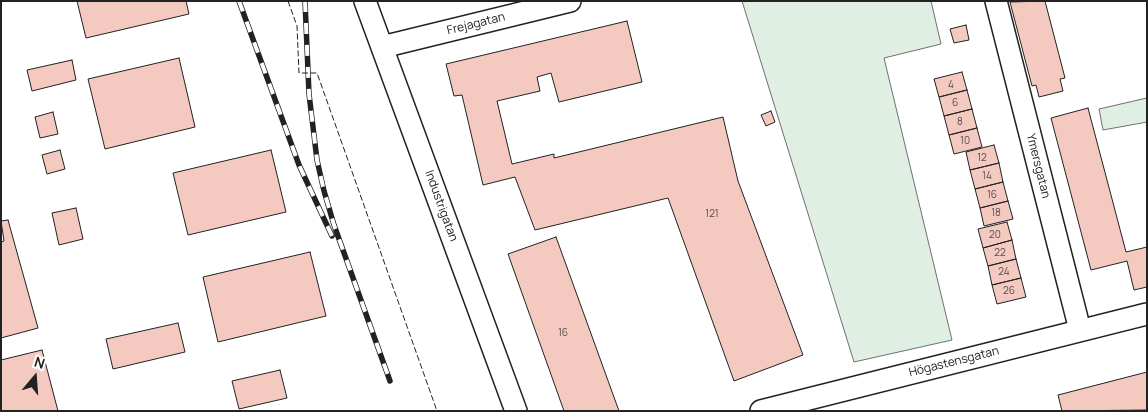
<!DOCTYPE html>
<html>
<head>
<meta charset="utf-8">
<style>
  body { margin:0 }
  #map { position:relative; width:1148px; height:412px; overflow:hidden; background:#fff; font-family:Manrope,sans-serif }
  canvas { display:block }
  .frame { position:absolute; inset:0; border:2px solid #222; pointer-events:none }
  .north { position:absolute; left:10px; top:352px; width:50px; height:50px; -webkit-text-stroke:4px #fff; paint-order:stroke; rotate:18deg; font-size:14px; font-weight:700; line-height:20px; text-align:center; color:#222 }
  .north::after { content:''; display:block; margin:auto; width:18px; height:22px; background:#222; clip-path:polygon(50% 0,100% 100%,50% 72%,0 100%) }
</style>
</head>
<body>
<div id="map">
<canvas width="1148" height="412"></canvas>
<div class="frame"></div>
<div class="north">N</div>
</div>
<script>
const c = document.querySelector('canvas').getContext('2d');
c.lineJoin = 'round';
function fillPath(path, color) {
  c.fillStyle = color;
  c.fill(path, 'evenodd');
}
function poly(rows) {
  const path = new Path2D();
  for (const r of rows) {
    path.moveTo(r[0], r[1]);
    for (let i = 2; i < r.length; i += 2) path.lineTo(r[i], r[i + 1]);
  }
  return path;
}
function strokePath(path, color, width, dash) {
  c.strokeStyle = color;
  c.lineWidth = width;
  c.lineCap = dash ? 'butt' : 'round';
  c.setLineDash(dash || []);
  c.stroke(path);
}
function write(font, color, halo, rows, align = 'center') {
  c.font = font + ' Manrope,sans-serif';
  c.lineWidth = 4;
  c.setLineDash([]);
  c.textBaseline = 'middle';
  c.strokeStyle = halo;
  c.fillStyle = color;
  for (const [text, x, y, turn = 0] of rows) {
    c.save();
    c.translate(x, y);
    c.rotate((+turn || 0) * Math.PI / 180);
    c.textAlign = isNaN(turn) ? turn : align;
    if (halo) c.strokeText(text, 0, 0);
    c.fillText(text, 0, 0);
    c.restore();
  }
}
const green = poly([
  [742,1,931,1,941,44,884,58,952,340,854,362,742,1],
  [1147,98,1147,122,1103,130,1099,109,1147,98]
]);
const building = poly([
  [77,1,186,1,189,14,86,38,77,1],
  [1045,1,1065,78,1060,79,1063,91,1039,97,1036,85,1032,86,1010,2,1045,1],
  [627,21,642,82,559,102,551,73,537,77,540,91,497,101,512,164,554,154,554,158,723,117,738,181,803,355,734,381,668,198,535,230,515,177,483,185,462,95,454,96,446,64,627,21],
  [966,25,969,40,954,43,950,29,966,25],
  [179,58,195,127,105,149,88,79,179,58],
  [72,60,76,80,32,91,27,70,72,60],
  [962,72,967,90,939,97,934,79,962,72],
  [967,90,972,109,944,116,939,97,967,90],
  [1088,108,1126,252,1147,247,1147,287,1134,290,1127,261,1091,270,1051,118,1088,108],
  [972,109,977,128,949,135,944,116,972,109],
  [771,111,775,122,766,126,761,115,771,111],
  [53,112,58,134,40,138,35,117,53,112],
  [977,128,982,147,954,154,949,135,977,128],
  [994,145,999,163,970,170,966,152,994,145],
  [60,150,65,169,47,174,42,155,60,150],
  [271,150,286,212,188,235,173,173,271,150],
  [999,163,1003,182,975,189,970,170,999,163],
  [1003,182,1008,201,980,208,975,189,1003,182],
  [1008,201,1013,219,984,226,980,208,1008,201],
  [76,208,83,239,59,245,52,213,76,208],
  [8,220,38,328,1,338,1,242,4,241,1,221,8,220],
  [1007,222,1012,240,983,248,978,229,1007,222],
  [556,237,619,411,564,411,508,254,556,237],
  [1012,240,1016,259,988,266,983,248,1012,240],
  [310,252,326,316,218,342,203,277,310,252],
  [1016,259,1021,278,992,285,988,266,1016,259],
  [1021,278,1026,297,997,304,992,285,1021,278],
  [178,323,185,352,113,369,106,339,178,323],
  [42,350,58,411,1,411,1,360,42,350],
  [280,370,287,398,239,409,232,381,280,370],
  [1147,372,1147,410,1062,411,1058,395,1147,372]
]);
const minor = poly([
  [365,1,516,411],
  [996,1,1080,330],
  [382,47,570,1],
  [761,411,1147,314]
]);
const rail = poly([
  [239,1,299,165,332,236],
  [305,1,309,94,317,160,324,191,334,225,390,381]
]);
const fence = poly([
  [288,1,297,26,299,73,317,73,437,411]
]);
const numberNames = [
  ["4",951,85],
  ["6",955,103],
  ["8",960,122],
  ["10",965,141],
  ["12",982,158],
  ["14",987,176],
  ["16",992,195],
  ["18",996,213],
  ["121",712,214],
  ["20",995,235],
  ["22",1000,253],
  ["24",1004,272],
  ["26",1009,291],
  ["16",563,333]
];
const streetNames = [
  ["Frejagatan",476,24,-14],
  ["Ymersgatan",1038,166,76],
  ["Industrigatan",441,206,70],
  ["Högastensgatan",954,362,-14]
];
fillPath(green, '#e0efe3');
strokePath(green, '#6f6f6f', 1);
fillPath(building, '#f3c9c0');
strokePath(building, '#222', 1);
strokePath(minor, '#222', 24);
strokePath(minor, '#fff', 21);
strokePath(rail, '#222', 5.5);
strokePath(rail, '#fff', 4, [11]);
strokePath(fence, '#222', 1, [6, 2.5]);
write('10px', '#564c4a', null, numberNames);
write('12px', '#222', '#fff', streetNames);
</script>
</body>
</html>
